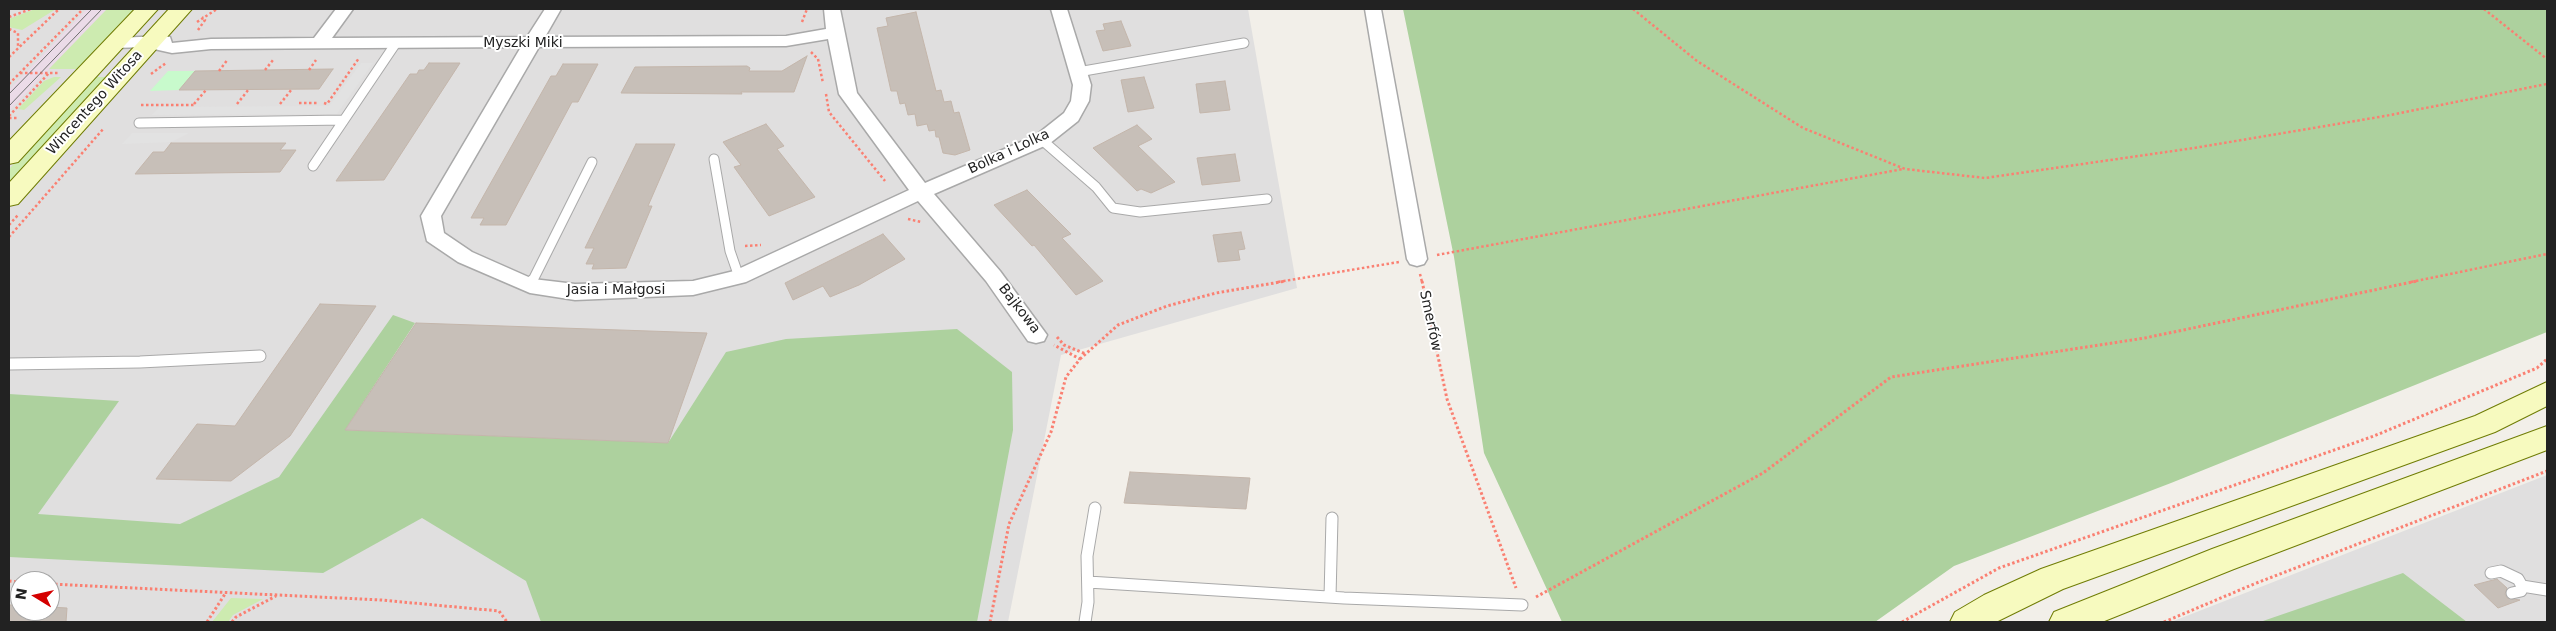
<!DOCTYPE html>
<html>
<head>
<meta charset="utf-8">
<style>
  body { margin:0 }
  #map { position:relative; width:2556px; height:631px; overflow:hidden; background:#f2efe9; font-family:"DejaVu Sans",sans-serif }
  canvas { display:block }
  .frame { position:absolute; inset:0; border:10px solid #222; pointer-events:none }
  .north { position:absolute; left:10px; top:571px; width:50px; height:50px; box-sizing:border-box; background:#fff; border:1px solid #a7a7a7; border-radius:50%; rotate:279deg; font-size:14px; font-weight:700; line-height:20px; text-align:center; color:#222 }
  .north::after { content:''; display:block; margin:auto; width:18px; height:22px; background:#d40000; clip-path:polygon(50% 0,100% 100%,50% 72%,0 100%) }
</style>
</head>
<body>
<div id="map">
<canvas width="2556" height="631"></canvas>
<div class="frame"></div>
<div class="north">N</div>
</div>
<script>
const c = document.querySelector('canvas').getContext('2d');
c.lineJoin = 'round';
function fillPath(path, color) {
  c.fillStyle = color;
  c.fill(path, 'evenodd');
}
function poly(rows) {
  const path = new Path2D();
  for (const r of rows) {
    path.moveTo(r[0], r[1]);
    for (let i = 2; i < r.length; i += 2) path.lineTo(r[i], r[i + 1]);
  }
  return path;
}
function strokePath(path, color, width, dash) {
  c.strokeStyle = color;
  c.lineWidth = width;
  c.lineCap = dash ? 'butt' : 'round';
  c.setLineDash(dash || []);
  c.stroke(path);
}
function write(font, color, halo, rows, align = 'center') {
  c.font = font + ' "DejaVu Sans",sans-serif';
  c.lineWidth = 4;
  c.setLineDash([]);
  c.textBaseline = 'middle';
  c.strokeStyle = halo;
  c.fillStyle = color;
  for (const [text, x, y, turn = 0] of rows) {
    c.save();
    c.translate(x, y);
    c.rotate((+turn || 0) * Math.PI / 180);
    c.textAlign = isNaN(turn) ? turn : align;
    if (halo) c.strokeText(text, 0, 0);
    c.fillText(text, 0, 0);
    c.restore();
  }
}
const residential = poly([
  [9,9,1248,9,1297,288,1061,355,1008,622,9,622],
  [20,581,50,581,50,611,20,611],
  [2547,475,2547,622,2171,622]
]);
const industrial = poly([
  [87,9,107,9,9,111,9,90]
]);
const grass = poly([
  [35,9,56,9,22,30,9,27,9,19],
  [107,9,138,9,80,69,49,69],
  [54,77,61,77,24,110,18,109,44,81],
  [95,77,106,77,9,184,9,169],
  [231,598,263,599,233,615,228,622,212,622]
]);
const forest = poly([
  [1403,9,2547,9,2547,332,2171,483,1954,566,1875,622,1562,622,1484,453,1454,257],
  [393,315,415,323,345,430,668,443,726,352,786,339,957,329,1012,372,1013,430,977,622,541,622,526,581,422,518,323,573,9,557,9,394,119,401,38,514,180,524,279,477],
  [2403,573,2467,622,2260,622]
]);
const park = poly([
  [168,71,195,71,179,90,150,91]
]);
const parking = poly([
  [361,63,373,63,337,114,152,115,159,107,329,106],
  [132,133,189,133,171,142,122,144]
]);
const building = poly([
  [916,12,936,91,941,90,944,102,951,101,954,113,959,112,970,150,955,155,943,153,939,137,936,137,935,130,929,131,927,124,917,126,915,114,908,115,905,103,900,104,897,91,891,91,877,28,888,26,886,18,916,12],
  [1121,21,1131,46,1103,51,1096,31,1105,30,1103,24,1121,21],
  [807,56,794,92,741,92,742,94,621,93,635,67,747,66,750,68,749,71,782,71,807,56],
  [429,63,460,63,384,180,336,181,408,77,410,74,417,74,419,70,424,70,429,63],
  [563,64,598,64,578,102,572,102,506,225,480,225,484,218,471,218,551,76,556,76,563,64],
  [333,69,319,89,179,90,195,71,333,69],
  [1144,77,1154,108,1128,112,1121,80,1144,77],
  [1225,81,1230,110,1200,113,1196,84,1225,81],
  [766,124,784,146,777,149,815,197,769,216,734,167,741,165,723,142,766,124],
  [1137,125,1152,139,1138,146,1175,182,1151,193,1141,189,1137,191,1093,148,1137,125],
  [171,143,286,143,280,150,296,150,280,172,135,174,153,152,164,152,171,143],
  [636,144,675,144,648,206,652,206,626,268,592,269,594,264,586,264,594,248,585,248,636,144],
  [1235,154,1240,181,1202,185,1197,158,1235,154],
  [1027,190,1071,234,1062,238,1103,281,1076,295,1034,245,1032,246,994,205,1027,190],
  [1241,232,1245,249,1238,250,1240,260,1218,262,1213,235,1241,232],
  [883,234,905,259,859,285,830,297,823,286,793,300,785,283,883,234],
  [320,304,376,306,290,436,231,481,156,479,197,424,235,426,320,304],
  [416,323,707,333,668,443,345,430,416,323],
  [1130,472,1250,478,1246,509,1124,503,1130,472],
  [2497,579,2507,588,2505,594,2507,598,2520,600,2498,608,2474,585,2497,579],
  [9,605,20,605,20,611,50,611,50,607,67,608,66,622,9,622,9,605]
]);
const pathFar1 = poly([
  [1633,9,1697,61,1803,128,1905,169,1985,178,2194,148,2385,116,2547,84],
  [2484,9,2547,59],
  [9,17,31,9],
  [197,22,217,9],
  [802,22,807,9],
  [9,29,18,33,18,47],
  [198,30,205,20,202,17],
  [811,52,818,59,823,83],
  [9,57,59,9],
  [265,70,273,60],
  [309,70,316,60],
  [219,71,228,59],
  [20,73,59,73],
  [151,74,166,63],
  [9,84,83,9],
  [826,94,829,112,885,181],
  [299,103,318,103],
  [324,103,327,104,359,58],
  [194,104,206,90],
  [237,104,249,89],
  [280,104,292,89],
  [141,105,195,105],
  [9,116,49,73],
  [9,118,17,118],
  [908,219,921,222],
  [9,225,18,215],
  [9,237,104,128],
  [745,246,761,245],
  [1437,255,1903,169],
  [1420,274,1422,282],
  [1278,282,1399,262],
  [2411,282,2547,254]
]);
const path = poly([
  [1422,281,1447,399,1516,588],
  [1057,337,1064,345,1086,354],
  [1080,359,1118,325,1167,306,1216,293,1286,281],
  [9,581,20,582],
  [50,584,381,600,499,611,507,622],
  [1536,597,1763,473,1891,377,2145,338,2417,281],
  [207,622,225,594],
  [232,622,236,617,276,596],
  [990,622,1009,524,1051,432,1066,377,1080,359,1054,345],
  [1902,622,1999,568,2374,436,2537,368,2547,359],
  [2164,622,2254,584,2547,471]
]);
const laneFar1 = poly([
  [1078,72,1244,43],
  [139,123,344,120],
  [1042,140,1096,187,1113,208,1140,212,1267,199],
  [714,159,730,251,739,277],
  [313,166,396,43],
  [532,282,592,162]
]);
const lane = poly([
  [530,286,532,281],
  [9,364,140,362,260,356],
  [2491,573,2501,571,2518,579,2522,586,2521,591,2512,593],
  [1088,582,1344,598,1522,605],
  [2522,586,2547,590],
  [1330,597,1332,518],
  [1085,622,1088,602,1087,556,1095,508]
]);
const street = poly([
  [336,9,353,9,332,38,527,37,545,9,561,9,545,37,786,36,826,29,824,9,840,9,857,93,925,183,1035,136,1064,113,1071,101,1073,85,1051,9,1067,9,1091,85,1089,101,1078,121,1049,144,934,194,1000,271,1047,335,1044,341,1036,343,1028,341,986,281,918,201,746,282,693,295,575,300,530,293,458,262,427,241,421,216,521,47,211,49,172,53,145,47,115,48,109,47,106,43,109,39,115,38,164,36,170,37,172,43,211,39,314,38,336,9],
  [828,39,839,94,909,190,734,271,693,281,575,284,533,279,472,252,444,233,441,216,539,47,786,46,828,39],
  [1365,9,1381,9,1427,259,1424,264,1417,266,1410,264,1407,259,1365,9]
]);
const secondary = poly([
  [135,9,158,9,18,162,9,164,9,141,135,9],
  [169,9,192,9,18,204,9,206,9,183,169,9],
  [2547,382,2547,406,2495,432,2063,589,1996,622,1950,622,1955,612,1984,595,2041,569,2475,416,2547,382],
  [2547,426,2547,450,2234,569,2102,622,2049,622,2054,612,2212,549,2547,426]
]);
const tram = poly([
  [9,94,92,9],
  [9,106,102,9]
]);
const streetNames = [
  ["Myszki Miki",523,43],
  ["Wincentego Witosa",95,103,-48],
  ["Bolka i Lolka",1009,152,-25],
  ["Jasia i Małgosi",616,290],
  ["Bajkowa",1019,309,52],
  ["Smerfów",1430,321,78]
];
fillPath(residential, '#e0dfdf');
fillPath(industrial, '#ebdbe8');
fillPath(grass, '#cdebb0');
fillPath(forest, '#add19e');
fillPath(park, '#c8facc');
fillPath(parking, '#e2e2e2');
fillPath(building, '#c7bfb8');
strokePath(building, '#c4b6ab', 1);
strokePath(laneFar1, '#a9a9a9', 11);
strokePath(lane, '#a9a9a9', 13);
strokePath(street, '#a9a9a9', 3);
strokePath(secondary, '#707d05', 2);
strokePath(pathFar1, '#fa8072', 2.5, [2.5, 2.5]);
strokePath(path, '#fa8072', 3, [2.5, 2.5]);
strokePath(laneFar1, '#fff', 9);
strokePath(lane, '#fff', 11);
fillPath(street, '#fff');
fillPath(secondary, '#f7fabf');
strokePath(tram, '#707070', 1);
write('14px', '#222', '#fff', streetNames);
</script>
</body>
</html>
